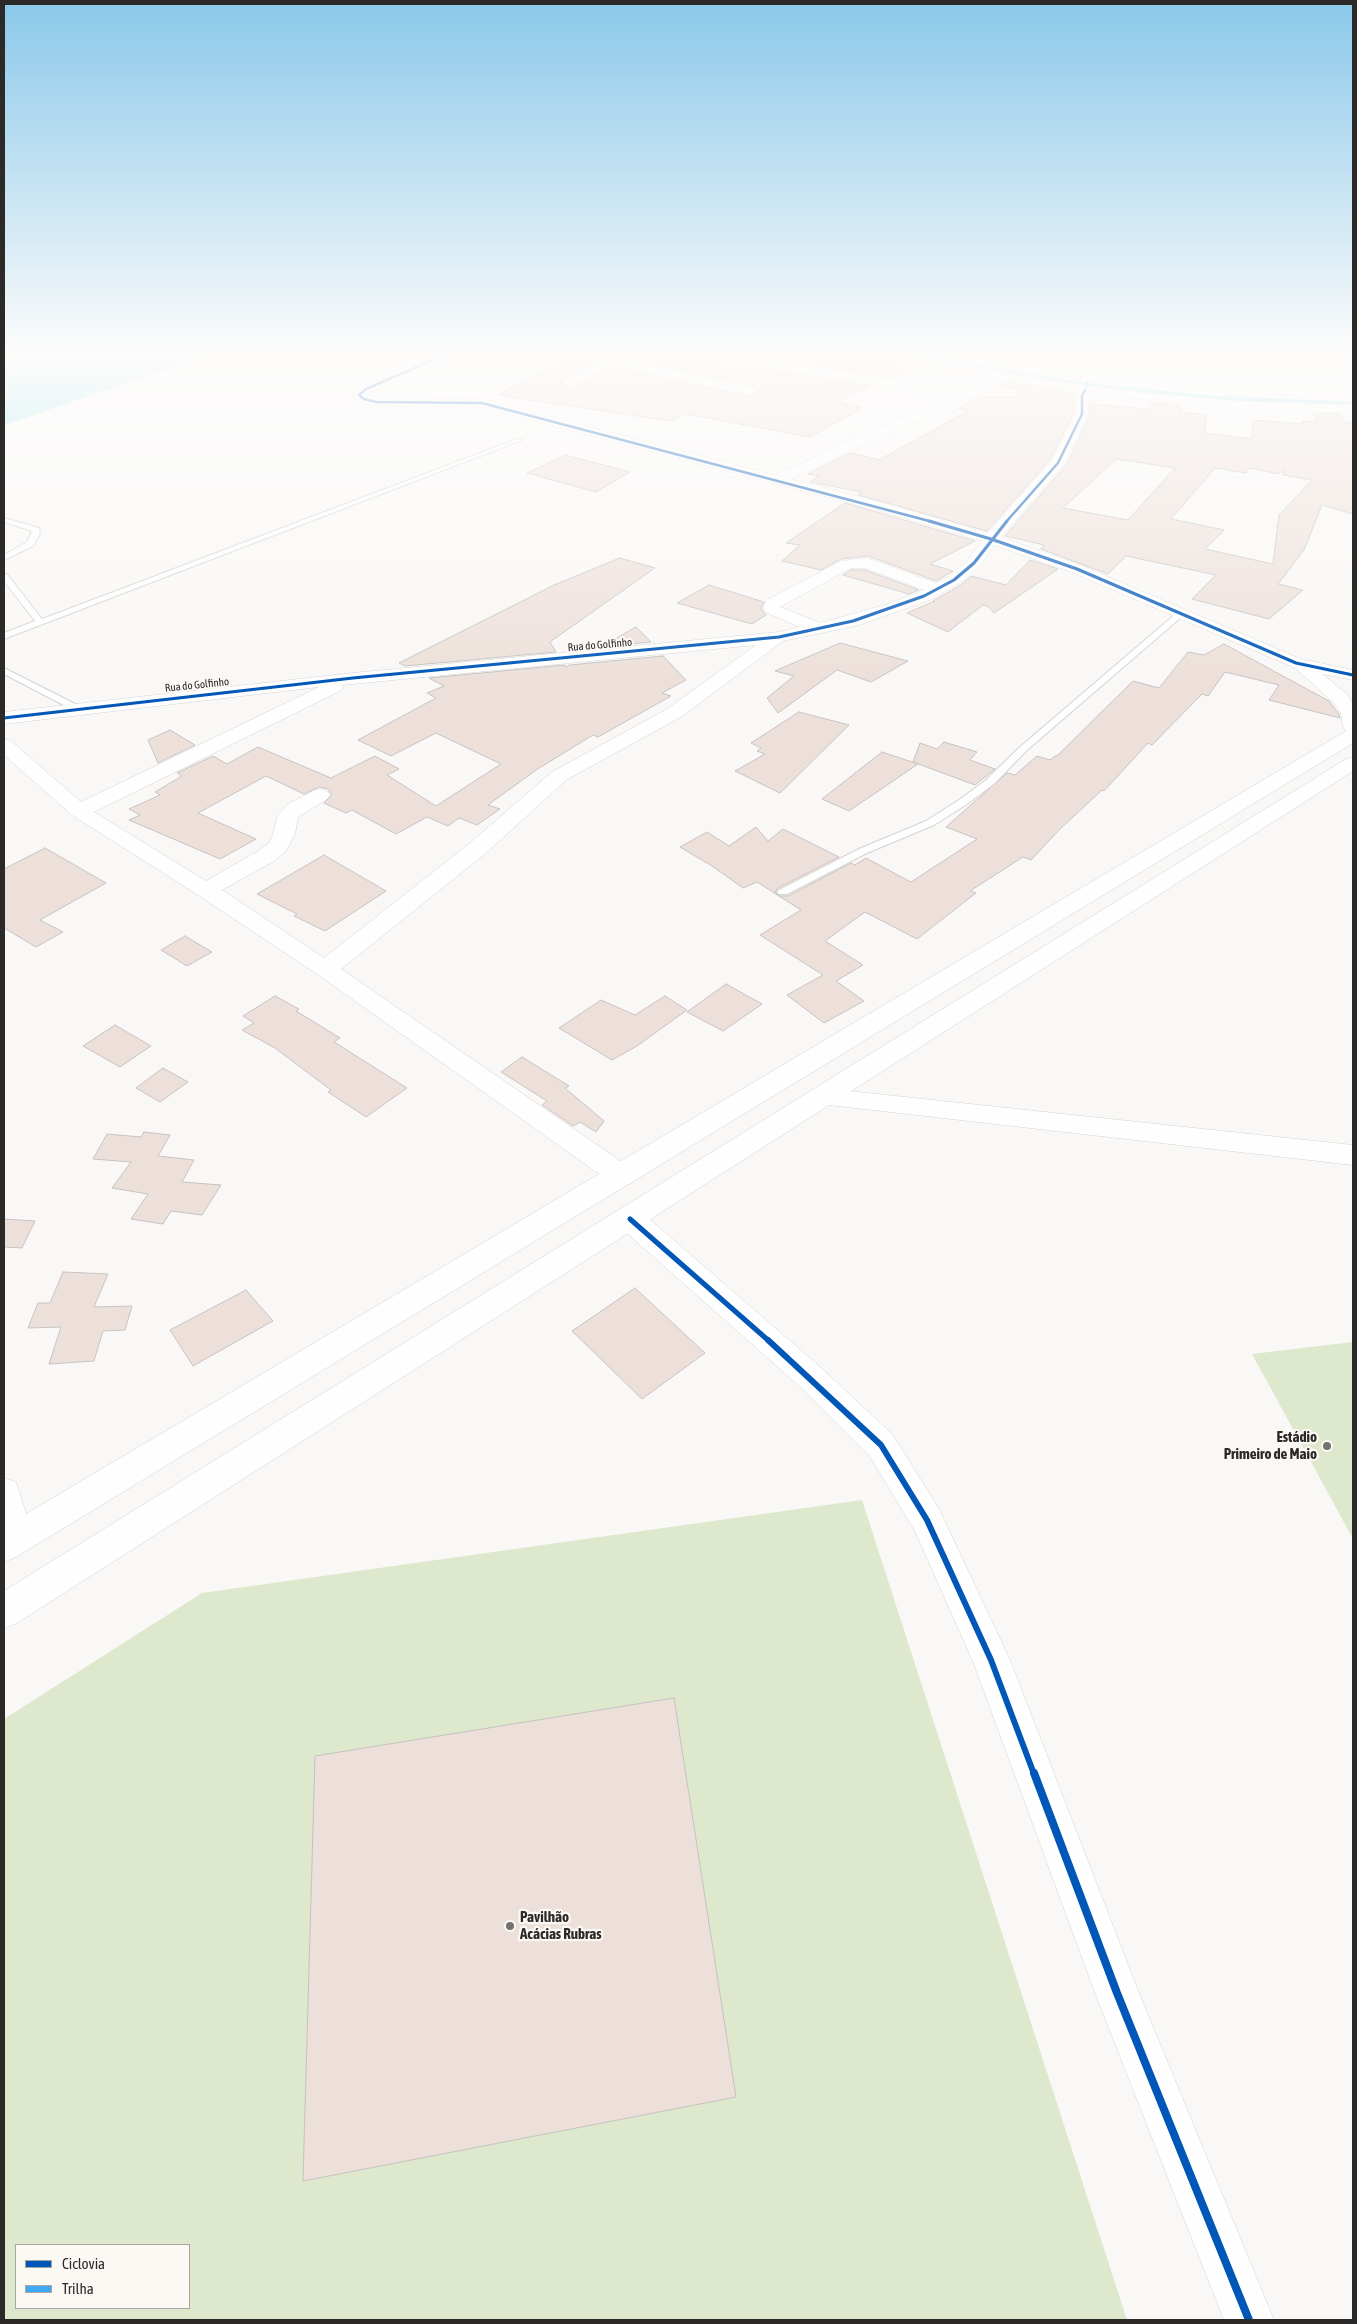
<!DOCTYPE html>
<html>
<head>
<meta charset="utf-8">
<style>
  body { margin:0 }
  #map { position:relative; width:1357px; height:2324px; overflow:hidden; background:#faf8f6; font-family:"Asap Condensed",sans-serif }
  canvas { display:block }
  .frame { position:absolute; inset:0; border:5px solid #2c2a29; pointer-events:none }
  .legend { position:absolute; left:15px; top:2244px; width:175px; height:65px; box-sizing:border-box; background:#fcf8f4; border:1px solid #a9a6a3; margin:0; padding:6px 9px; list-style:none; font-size:15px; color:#2c2a29 }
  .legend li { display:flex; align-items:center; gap:10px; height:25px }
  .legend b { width:25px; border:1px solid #a9a6a3 }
</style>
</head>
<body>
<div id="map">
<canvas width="1357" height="2324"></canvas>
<div class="frame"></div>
<ul class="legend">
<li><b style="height:6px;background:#0057b8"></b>Ciclovia</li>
<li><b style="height:6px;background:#3fa9f5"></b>Trilha</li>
</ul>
</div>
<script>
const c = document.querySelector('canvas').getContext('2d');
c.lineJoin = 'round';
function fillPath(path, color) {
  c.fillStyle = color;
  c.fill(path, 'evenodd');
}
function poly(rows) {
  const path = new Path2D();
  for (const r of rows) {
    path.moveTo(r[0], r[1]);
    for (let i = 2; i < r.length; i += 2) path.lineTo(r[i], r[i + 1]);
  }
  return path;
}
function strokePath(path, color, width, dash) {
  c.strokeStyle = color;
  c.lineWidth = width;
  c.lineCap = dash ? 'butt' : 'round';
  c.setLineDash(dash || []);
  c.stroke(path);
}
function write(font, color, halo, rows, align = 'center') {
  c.font = font + ' "Asap Condensed",sans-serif';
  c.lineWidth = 4.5;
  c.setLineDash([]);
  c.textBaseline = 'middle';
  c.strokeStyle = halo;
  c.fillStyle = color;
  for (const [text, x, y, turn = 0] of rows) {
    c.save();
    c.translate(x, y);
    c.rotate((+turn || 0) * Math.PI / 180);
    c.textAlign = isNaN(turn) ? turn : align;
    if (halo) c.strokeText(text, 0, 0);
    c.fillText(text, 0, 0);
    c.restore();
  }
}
const green = poly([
  [1353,1342,1353,1544,1352,1537,1252,1354],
  [862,1500,1127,2320,4,2320,4,1719,202,1593],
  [16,2245,189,2245,189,2308,16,2308]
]);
const water = poly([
  [4,356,207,356,4,425]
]);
const stream = poly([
  [922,356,1010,373,1106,387,1216,398,1353,404]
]);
const building = poly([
  [573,356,610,356,560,382,568,389,612,367,751,397,759,392,751,385,626,359,629,356,709,356,717,362,871,386,837,402,862,408,810,437,686,414,671,421,498,395,573,356],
  [748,356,885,356,893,362,915,366,889,378,748,356],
  [1007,382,1076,394,1071,402,1075,403,1074,413,1050,460,987,531,858,495,862,492,810,482,819,476,808,474,851,453,879,460,968,411,958,408,979,397,1014,397,1018,393,1016,388,998,386,1007,382],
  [1150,403,1181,406,1180,412,1207,415,1204,433,1252,439,1253,420,1303,424,1302,421,1317,422,1314,414,1340,414,1345,422,1353,423,1353,514,1322,505,1304,550,1278,584,1303,590,1269,619,1192,599,1216,575,1126,556,1108,574,1041,549,1044,545,1005,536,1067,464,1090,415,1090,404,1149,409,1150,403],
  [1116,459,1175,468,1128,520,1063,508,1116,459],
  [1215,468,1246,473,1249,468,1279,474,1284,469,1283,475,1312,480,1279,515,1273,564,1205,549,1224,530,1171,519,1215,468],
  [565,455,630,472,596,492,527,473,565,455],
  [845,503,880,513,975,541,930,564,953,571,936,581,868,556,841,559,821,570,782,561,800,545,786,543,845,503],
  [620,558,655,568,550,642,556,652,405,666,399,663,554,585,620,558],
  [1030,560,1058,569,994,613,989,607,983,605,948,632,907,613,935,601,933,601,961,585,971,576,1006,585,1030,560],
  [851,570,865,570,919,590,909,594,843,575,851,570],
  [709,585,764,602,761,609,766,615,752,624,677,603,709,585],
  [636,627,651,642,601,647,636,627],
  [840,643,908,661,871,682,837,670,778,713,767,698,794,676,775,671,840,643],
  [1224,644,1329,701,1339,714,1340,718,1269,700,1279,685,1225,672,1208,696,1202,694,1152,745,1148,743,1104,791,1102,790,1060,829,1031,860,1023,857,970,891,976,893,917,939,865,912,825,941,863,965,836,981,864,1001,824,1023,787,995,823,975,760,935,801,910,757,882,743,888,712,866,680,847,707,832,729,846,756,827,768,841,783,829,839,857,778,888,775,892,779,896,788,896,851,863,855,865,866,858,911,882,977,839,946,827,1007,773,1015,775,1037,756,1050,760,1055,756,1057,756,1133,681,1159,688,1188,652,1204,655,1224,644],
  [663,656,686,680,662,693,671,696,598,737,593,735,536,770,488,805,500,809,477,825,459,818,448,826,427,817,396,834,352,810,346,813,324,803,332,795,328,789,319,787,304,794,266,776,198,813,256,839,220,859,129,820,140,815,129,809,160,795,155,792,182,776,177,773,213,756,227,764,258,747,331,778,375,756,399,769,387,775,436,806,501,764,436,733,391,756,358,740,436,698,427,693,444,686,429,678,565,665,566,667,570,665,663,656],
  [799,712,849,725,780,793,735,771,765,754,757,751,761,748,751,743,799,712],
  [170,730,195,745,158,763,148,740,170,730],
  [944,742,977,752,970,760,995,769,975,785,913,762,920,743,937,749,944,742],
  [882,752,918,764,849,811,822,799,882,752],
  [45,848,106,883,40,920,63,932,36,947,4,928,4,869,45,848],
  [324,855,386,891,325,931,294,916,297,914,257,894,324,855],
  [185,936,212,952,187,966,161,950,185,936],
  [726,984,762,1004,723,1031,687,1012,726,984],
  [275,996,299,1009,296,1011,340,1038,334,1042,407,1088,366,1117,328,1092,331,1090,275,1048,242,1030,254,1023,243,1016,275,996],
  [665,996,687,1010,637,1046,612,1060,559,1028,601,1000,635,1015,665,996],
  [115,1025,151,1046,120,1067,83,1046,115,1025],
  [522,1057,569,1086,565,1088,604,1121,596,1132,580,1122,573,1126,542,1105,547,1101,501,1072,522,1057],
  [163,1068,188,1082,160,1102,136,1088,163,1068],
  [144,1132,170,1135,158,1156,194,1160,182,1182,221,1185,202,1215,171,1211,163,1224,131,1219,148,1194,112,1188,131,1162,93,1159,107,1134,141,1137,144,1132],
  [4,1219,35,1221,22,1248,4,1247,4,1219],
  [63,1272,108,1274,94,1307,132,1306,125,1330,103,1331,94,1361,49,1364,61,1327,28,1328,38,1303,50,1303,63,1272],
  [635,1288,705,1353,642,1399,572,1331,635,1288],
  [246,1290,273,1321,193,1366,170,1330,246,1290],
  [674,1698,736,2097,303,2181,315,1756,674,1698]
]);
const lane = poly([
  [517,439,522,440,4,639,4,633,35,621,4,581,4,574,7,574,42,619,517,439],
  [4,518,39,528,40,534,33,546,4,560,4,555,27,542,32,531,4,522,4,518],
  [1179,611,1186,613,1026,751,994,784,967,804,934,825,867,853,787,894,779,894,777,892,779,890,859,849,926,821,959,800,986,780,1020,747,1179,611],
  [4,668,79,706,81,708,73,710,4,674,4,668]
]);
const street = poly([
  [433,356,448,356,367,395,376,398,482,399,775,475,945,398,854,381,717,360,711,356,738,356,854,373,957,393,971,387,1014,389,1016,392,1014,395,1010,396,973,395,790,479,891,505,988,533,1052,461,1076,414,1078,392,893,360,887,356,910,356,1045,380,1143,393,1237,401,1353,405,1353,413,1237,409,1089,394,1088,414,1065,463,1001,537,1083,566,1301,659,1353,670,1353,680,1322,674,1347,694,1353,704,1353,733,1346,731,1343,727,1341,713,1333,702,1295,668,1071,572,994,545,980,566,960,583,930,600,859,625,783,641,681,717,566,780,486,853,341,969,632,1169,636,1176,632,1183,622,1186,612,1183,317,974,198,895,72,815,4,755,4,739,11,741,81,802,319,687,4,724,4,712,353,673,779,632,800,627,765,612,763,608,767,600,841,561,867,558,936,583,948,577,968,560,982,541,881,511,482,407,376,406,360,402,353,395,362,386,433,356],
  [851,568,865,568,924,590,885,605,820,623,780,607,851,568],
  [756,645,667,709,552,772,470,843,324,958,222,890,274,861,286,851,295,834,298,817,327,799,330,795,327,791,320,789,313,791,288,804,278,815,273,834,269,843,258,851,206,881,94,812,340,691,343,687,342,685,756,645],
  [613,356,627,356,622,360,751,387,757,391,751,395,612,365,572,386,568,387,562,383,613,356],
  [1089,356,1101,356,1094,380,1088,384,1082,380,1089,356],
  [1240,356,1261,356,1263,358,1257,362,1242,359,1240,356],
  [821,1088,1353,1145,1353,1165,812,1103,808,1097,812,1091,821,1088],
  [630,1208,640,1211,819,1366,893,1435,939,1509,1010,1660,1139,1993,1274,2320,1224,2320,1095,1993,974,1664,915,1531,869,1455,797,1384,620,1227,616,1219,620,1211,630,1208],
  [4,1478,16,1482,34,1538,29,1549,17,1554,4,1547,4,1478]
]);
const primary = poly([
  [1353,729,1353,743,16,1557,4,1562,4,1527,1346,731,1353,729],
  [1353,757,1353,771,17,1623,4,1628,4,1591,1346,759,1353,757]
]);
const quiet = poly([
  [1085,390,1088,380]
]);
const cyclewayFar4 = poly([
  [442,356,366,389,359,395,364,399,376,402,482,403,933,522],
  [1006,522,1058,463,1082,414,1082,396,1085,390]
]);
const cyclewayFar3 = poly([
  [929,521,991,539,1077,569,1296,663,1353,675],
  [4,718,353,678,779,637,853,621,924,596,954,580,974,563,1007,521]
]);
const cyclewayFar2 = poly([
  [630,1219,769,1341]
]);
const cyclewayFar1 = poly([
  [768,1340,881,1445,927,1520,991,1660,1034,1774]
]);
const cycleway = poly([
  [1034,1773,1117,1993,1249,2320]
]);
const markers = [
  [1327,1446,5,"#747271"],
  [510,1926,5,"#747271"]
];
const farStreetnames = [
  ["Rua do Golfinho",600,645,-5],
  ["Rua do Golfinho",197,685,-6]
];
const nearPoinames = [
  ["Estádio",1317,1437],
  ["Primeiro de Maio",1317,1454],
  ["Pavilhão",520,1917,"left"],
  ["Acácias Rubras",520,1934,"left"]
];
fillPath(green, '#dee8cc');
fillPath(water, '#9ee5ed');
strokePath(stream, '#9ee5ed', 4.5);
fillPath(building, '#ede0da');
strokePath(building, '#c5c3c2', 1);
strokePath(lane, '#d4d3d1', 2);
strokePath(street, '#d4d3d1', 1);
strokePath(primary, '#d4d3d1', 1);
fillPath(lane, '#fefefe');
fillPath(street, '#fefefe');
fillPath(primary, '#fefefe');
strokePath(quiet, '#3fa9f5', 2, [4, 2]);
strokePath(cyclewayFar4, '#0057b8', 2.5);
strokePath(cyclewayFar3, '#0057b8', 3);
strokePath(cyclewayFar2, '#0057b8', 5);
strokePath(cyclewayFar1, '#0057b8', 6);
strokePath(cycleway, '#0057b8', 8);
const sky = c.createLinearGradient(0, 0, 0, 681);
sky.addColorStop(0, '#8ac8ea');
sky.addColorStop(0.52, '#fdfcfb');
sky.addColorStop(1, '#fdfcfb00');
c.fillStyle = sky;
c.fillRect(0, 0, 1357, 681);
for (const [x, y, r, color] of markers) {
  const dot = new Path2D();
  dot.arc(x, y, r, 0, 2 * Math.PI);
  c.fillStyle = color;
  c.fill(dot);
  strokePath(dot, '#fcf8f4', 2);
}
write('11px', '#2c2a29', '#fcf8f4', farStreetnames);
write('bold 15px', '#2c2a29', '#fcf8f4', nearPoinames, 'right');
</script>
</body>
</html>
